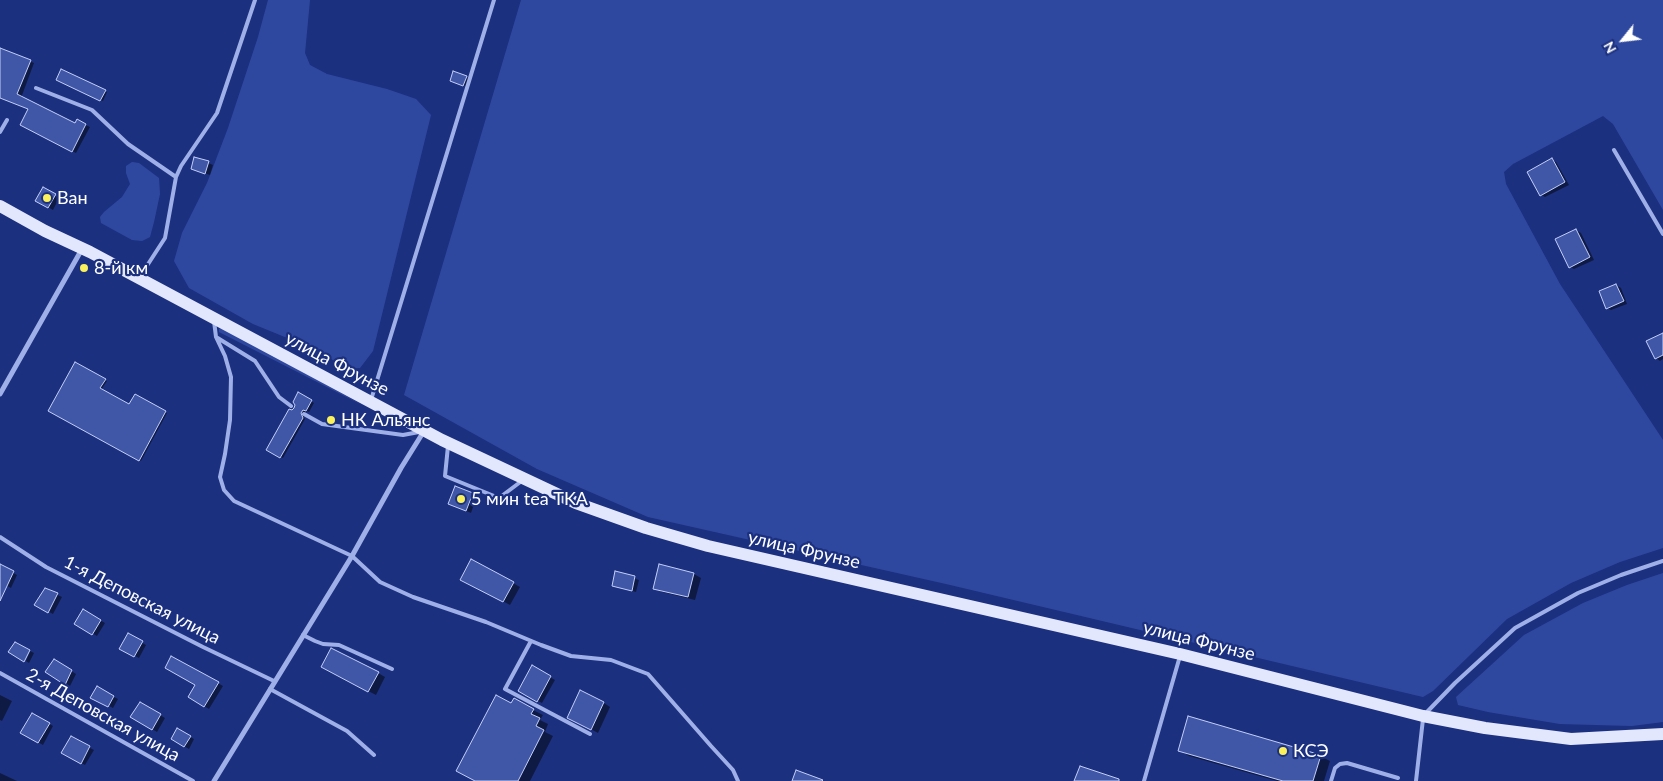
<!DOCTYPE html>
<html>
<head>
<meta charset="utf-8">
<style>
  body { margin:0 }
  #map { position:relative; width:1663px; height:781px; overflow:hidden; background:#1c3080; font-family:Lato,sans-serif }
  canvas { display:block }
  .north { position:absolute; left:1598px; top:15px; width:50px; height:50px; -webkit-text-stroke:4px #1c3080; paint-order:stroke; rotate:241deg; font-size:14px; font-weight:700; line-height:20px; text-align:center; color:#fff }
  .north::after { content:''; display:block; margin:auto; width:18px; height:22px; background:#fff; clip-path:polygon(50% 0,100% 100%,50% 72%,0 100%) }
</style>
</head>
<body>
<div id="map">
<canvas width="1663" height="781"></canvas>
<div class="north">N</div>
</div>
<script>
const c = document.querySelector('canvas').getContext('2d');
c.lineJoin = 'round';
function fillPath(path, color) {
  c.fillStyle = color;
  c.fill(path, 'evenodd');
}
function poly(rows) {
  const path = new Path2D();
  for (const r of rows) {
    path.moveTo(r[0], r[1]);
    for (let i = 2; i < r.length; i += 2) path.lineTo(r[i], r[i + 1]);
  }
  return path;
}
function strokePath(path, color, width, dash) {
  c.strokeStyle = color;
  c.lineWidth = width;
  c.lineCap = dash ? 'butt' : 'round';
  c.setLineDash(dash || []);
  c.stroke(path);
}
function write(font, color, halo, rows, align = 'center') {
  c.font = font + ' Lato,sans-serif';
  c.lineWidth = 4.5;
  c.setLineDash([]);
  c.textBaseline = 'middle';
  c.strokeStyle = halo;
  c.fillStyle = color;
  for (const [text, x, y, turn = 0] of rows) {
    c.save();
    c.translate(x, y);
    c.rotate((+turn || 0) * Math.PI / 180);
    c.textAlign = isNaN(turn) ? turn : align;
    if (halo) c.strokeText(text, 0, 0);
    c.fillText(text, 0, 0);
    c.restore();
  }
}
const green = poly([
  [268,0,310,0,305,53,310,65,327,74,387,89,416,99,431,115,373,351,360,368,344,369,324,353,253,324,189,288,174,261,182,233,207,183,228,128,258,37],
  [521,0,1663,0,1663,210,1613,124,1603,116,1513,164,1504,172,1506,184,1560,284,1663,440,1663,548,1620,562,1571,583,1507,619,1433,691,1423,697,946,584,648,517,537,469,404,395],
  [132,162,139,163,159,178,160,194,154,222,150,237,142,241,132,240,101,223,100,217,104,212,122,197,130,184,126,173,126,166],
  [223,327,364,406,219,332,219,329],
  [1663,573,1663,722,1632,726,1560,724,1488,712,1458,705,1456,697,1524,635,1583,603,1627,585]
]);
const shadow = poly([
  [0,49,34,63,21,98,75,125,77,121,90,127,76,153,21,125,29,109,0,98],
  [62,71,107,92,103,101,57,80],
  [466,77,468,78,465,86,453,81],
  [1552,160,1556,162,1569,185,1545,197,1541,195],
  [208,163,213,165,210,175,192,169],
  [43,189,59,198,53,210,36,200],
  [1576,230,1581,233,1594,260,1574,269,1570,267],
  [1616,285,1621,288,1627,304,1611,310,1607,308],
  [1663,335,1663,359,1660,361,1656,358],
  [75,363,107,381,101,390,130,406,135,396,167,413,141,461,49,411],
  [299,394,314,403,309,412,307,411,302,414,305,419,283,458,267,450,292,411,295,408],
  [456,487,477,496,471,513,450,504],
  [1,566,17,575,11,588,0,582],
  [660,566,694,574,701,578,695,600,662,592,655,588],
  [616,573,639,580,636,592,613,585],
  [469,583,513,583,520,587,510,605],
  [45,589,62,597,53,614,36,605],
  [84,611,105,623,97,636,76,624],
  [128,635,146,645,139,658,121,648],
  [30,651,34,653,29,663,26,661],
  [172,658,223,686,209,709,189,697,197,685],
  [55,661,76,674,70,686,47,672],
  [532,667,555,680,542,703,519,691],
  [329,671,378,673,385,677,376,695],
  [97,688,118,699,113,708,92,697],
  [0,695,12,701,2,721,0,720],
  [604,703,610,707,598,733,569,717],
  [141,704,165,718,157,732,132,717],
  [512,705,533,710,543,715,540,720,548,724,545,732,553,736,530,781,477,781],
  [33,714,53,726,43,745,22,733],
  [177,730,194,739,189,749,172,739],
  [71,738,94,750,85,765,63,753],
  [1179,750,1320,756,1330,761,1324,781,1277,781,1189,756],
  [0,773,17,781,18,781,0,781]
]);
const building = poly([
  [0,48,31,60,17,94,75,123,77,119,86,124,72,152,20,125,28,109,0,98,0,48],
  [61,69,106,90,100,101,56,80,61,69],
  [453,71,467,76,463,86,450,81,453,71],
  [194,157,209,161,205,174,191,169,194,157],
  [1552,158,1565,182,1540,196,1527,172,1552,158],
  [43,187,56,194,48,208,35,201,43,187],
  [1576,229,1590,257,1569,268,1555,239,1576,229],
  [1616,284,1624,301,1606,309,1599,291,1616,284],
  [1663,333,1663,355,1655,359,1646,341,1663,333],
  [75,362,106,379,100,388,129,404,135,394,166,411,139,461,48,411,75,362],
  [298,392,312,400,306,411,303,410,301,413,303,418,280,458,266,450,289,409,292,410,294,408,295,405,293,402,298,392],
  [455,486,473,493,466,511,448,504,455,486],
  [471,559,514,582,503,602,460,580,471,559],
  [0,564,14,571,0,601,0,564],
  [659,564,694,573,688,597,653,589,659,564],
  [615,571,635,576,632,591,612,586,615,571],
  [45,588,58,593,48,613,34,605,45,588],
  [83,609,101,620,92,635,74,624,83,609],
  [128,633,143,641,134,657,119,649,128,633],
  [15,642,30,650,24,662,8,652,15,642],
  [331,648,379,672,368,692,321,667,331,648],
  [171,656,219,682,204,707,188,697,195,685,165,668,171,656],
  [54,659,72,670,65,685,45,672,54,659],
  [532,665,551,676,537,702,518,691,532,665],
  [97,686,114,696,108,707,90,698,97,686],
  [580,690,604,702,591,730,567,718,580,690],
  [496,695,511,703,514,698,534,709,531,714,540,718,536,726,544,730,518,781,475,781,456,771,496,695],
  [140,702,161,714,152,730,130,717,140,702],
  [32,713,50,723,38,743,20,733,32,713],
  [1188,716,1321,755,1313,781,1283,781,1178,751,1188,716],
  [177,728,191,736,184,747,171,739,177,728],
  [71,736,90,746,81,764,61,753,71,736],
  [1080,766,1119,779,1119,781,1074,781,1080,766],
  [796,770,823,780,822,781,792,781,796,770]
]);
const lane = poly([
  [36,88,92,110,128,144,176,177],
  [0,132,7,120],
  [1614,150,1663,234],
  [141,275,165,238,176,177,181,166,217,113,255,0],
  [214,321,216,337,255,361,279,397,291,406],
  [216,337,225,356,231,377,230,420,225,454,220,477,224,490,234,501,352,556,380,582,413,597,486,622,541,645,571,656,611,660,648,674,711,746,733,770,738,781],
  [371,400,494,0],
  [304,414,322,424,403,435,419,432],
  [448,446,445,476,499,498,523,480],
  [0,537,46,567,203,647,274,681],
  [303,635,315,641,323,644,339,645,392,669],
  [531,641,505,689,590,734],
  [0,673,193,781],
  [270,689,347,731,374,755],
  [1426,713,1455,683,1515,628,1578,593,1621,575,1663,561],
  [1144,781,1180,656],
  [1331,781,1335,768,1340,764,1347,763,1398,778],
  [1416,781,1423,719]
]);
const street = poly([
  [0,394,82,249],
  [214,781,352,556,401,468,424,431]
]);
const primary = poly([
  [0,206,45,231,90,252,442,440,576,503,646,528,708,546,1180,654,1423,716,1485,728,1571,739,1663,734]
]);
const markers = [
  [47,198,5,"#faf15c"],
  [84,268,5,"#faf15c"],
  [331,420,5,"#faf15c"],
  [461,499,5,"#faf15c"],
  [1283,751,5,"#faf15c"]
];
const poiNames = [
  ["Ван",57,198],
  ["8-й км",94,268],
  ["НК Альянс",341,420],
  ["5 мин tea TKA",471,499],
  ["КСЭ",1293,751]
];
const streetNames = [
  ["улица Фрунзе",337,364,28],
  ["улица Фрунзе",804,550,13],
  ["1-я Деповская улица",142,600,27],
  ["улица Фрунзе",1199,641,14],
  ["2-я Деповская улица",103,715,29]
];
fillPath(green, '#2f489f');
fillPath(shadow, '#0007');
fillPath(building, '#4057a8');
strokePath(building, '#c4cff7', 1);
strokePath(lane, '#9fb0e9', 4);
strokePath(street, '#9fb0e9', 5);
strokePath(primary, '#e3e7fe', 12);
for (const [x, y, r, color] of markers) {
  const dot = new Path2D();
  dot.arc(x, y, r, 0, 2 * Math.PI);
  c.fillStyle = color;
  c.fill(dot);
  strokePath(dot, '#1c3080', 2);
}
write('18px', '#fff', '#1c3080', poiNames, 'left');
write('18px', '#fff', '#1c3080', streetNames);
</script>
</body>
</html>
